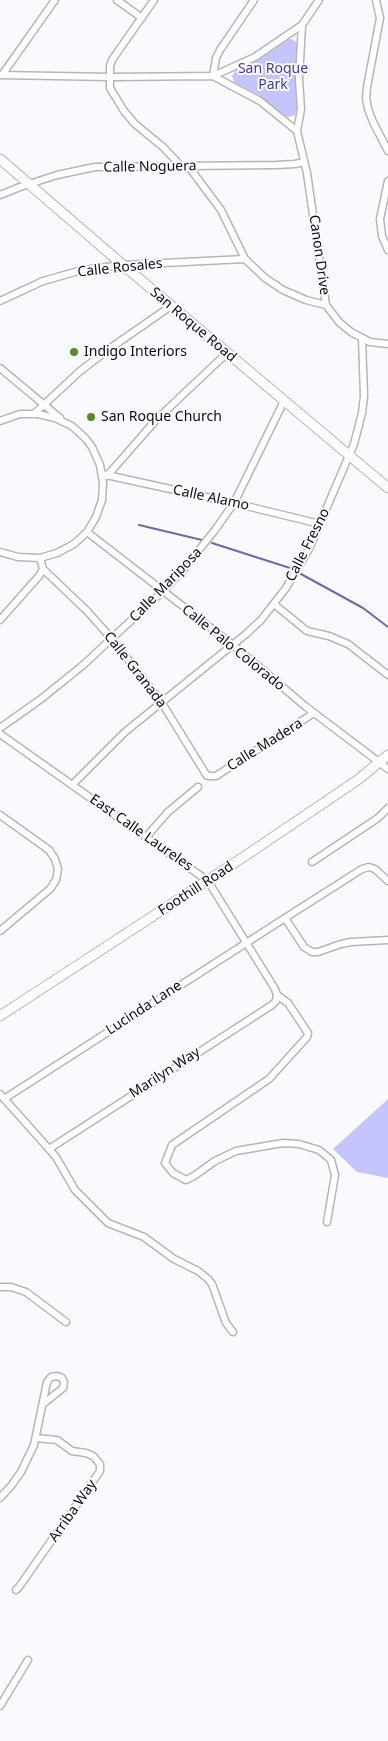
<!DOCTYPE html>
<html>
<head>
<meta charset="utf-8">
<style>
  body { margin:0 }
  canvas { display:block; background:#f9f9fe }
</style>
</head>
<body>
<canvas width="388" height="1741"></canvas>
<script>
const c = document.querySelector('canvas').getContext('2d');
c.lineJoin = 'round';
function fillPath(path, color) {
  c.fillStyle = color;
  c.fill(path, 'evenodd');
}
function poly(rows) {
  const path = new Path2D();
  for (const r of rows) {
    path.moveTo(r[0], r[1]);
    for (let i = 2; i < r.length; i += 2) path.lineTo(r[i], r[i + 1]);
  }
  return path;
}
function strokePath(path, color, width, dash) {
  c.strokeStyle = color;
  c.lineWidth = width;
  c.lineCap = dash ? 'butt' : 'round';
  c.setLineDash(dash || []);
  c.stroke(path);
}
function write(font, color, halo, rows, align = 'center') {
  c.font = font + ' "Noto Sans",sans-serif';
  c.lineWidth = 4;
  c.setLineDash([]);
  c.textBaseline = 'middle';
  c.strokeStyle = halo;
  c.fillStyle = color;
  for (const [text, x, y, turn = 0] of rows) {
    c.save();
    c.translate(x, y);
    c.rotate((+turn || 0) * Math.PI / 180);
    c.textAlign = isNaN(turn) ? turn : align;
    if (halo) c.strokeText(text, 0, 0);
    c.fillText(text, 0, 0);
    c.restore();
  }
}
const green = poly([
  [291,39,295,41,298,46,295,80,297,108,295,115,289,117,284,116,259,95,235,83,232,76,236,70,261,58,286,40],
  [388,1099,388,1178,357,1172,333,1149]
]);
const stream = poly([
  [139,525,202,540],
  [212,543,293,569],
  [301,574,363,608,388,627]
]);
const street = poly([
  [117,0,142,18],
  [154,0,112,60,110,66,110,88,124,111,135,124,163,147,182,167],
  [254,0,220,50,216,58,213,76,260,101,297,131],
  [376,0,380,18,367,87,366,98,368,109,373,122,388,151],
  [302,25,299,79,301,109,297,131,307,173,326,305,339,322,351,332,370,342,388,344],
  [0,75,110,77,213,76,255,57,302,25,319,0],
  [2,75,55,0],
  [189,167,221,210,245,259,265,278,283,290,306,300,326,305],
  [388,181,380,219,382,236,388,250],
  [0,195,20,187,57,175,95,167,276,165,295,164,304,162],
  [0,301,43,281,82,270,123,265,245,259],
  [0,368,60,418],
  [34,414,79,372,109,349,171,306],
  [0,421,20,414,38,414,55,418,72,426,86,439,92,447,100,465,103,483,102,500,96,517,87,532,74,544,57,553,40,558,18,557,0,552],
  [102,474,234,503,320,524],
  [107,476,156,420,227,353],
  [87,532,233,645,305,706,388,769],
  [43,569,87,611,112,639,162,703,207,776,216,776,314,713],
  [274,604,307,631,329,636,348,644,388,675],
  [0,620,39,576,43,569,40,558],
  [0,728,41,699,82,666,162,592,183,570,215,530,234,503,284,401],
  [0,734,208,881,275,989,277,995,288,1003,308,1033,307,1037,269,1079,172,1145,165,1163,173,1173,186,1180,194,1176,215,1161,236,1151,283,1143,299,1144,319,1150,331,1160,335,1175,327,1222],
  [73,784,125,732,246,634,261,620,286,588,309,549,354,444,362,413,364,396,362,338],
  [0,815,49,850,55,859,58,869,56,880,50,889,0,931],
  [146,837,168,812,198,787],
  [312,862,378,818,388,808],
  [388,881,375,869,369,867,362,869,285,918,304,947,312,952,318,952,341,944,351,942,388,940],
  [0,1094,56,1157,75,1190,108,1223,144,1237,174,1259,198,1271,208,1279,212,1284,226,1323,233,1332],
  [4,1099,285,918],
  [49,1149,272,1005,276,1001,277,995],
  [0,1287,11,1287,26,1292,66,1322],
  [0,1498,11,1486,21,1472,34,1445,47,1382,51,1377,57,1376,62,1378,64,1382,63,1388,43,1404],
  [16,1590,19,1587,100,1471,100,1464,93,1456,86,1453,72,1451,57,1440,36,1438],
  [0,1706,28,1660]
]);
const secondary = poly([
  [0,159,123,265,388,488],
  [0,1016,248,854,359,779,388,755]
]);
const markers = [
  [74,352,5,"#538c29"],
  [91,417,5,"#538c29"]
];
const parkNames = [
  ["San Roque",273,69],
  ["Park",273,85]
];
const streetNames = [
  ["Calle Noguera",150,167,-1],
  ["Canon Drive",319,255,82],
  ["Calle Rosales",120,268,-6],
  ["San Roque Road",193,325,40],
  ["Calle Alamo",211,498,12],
  ["Calle Fresno",308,545,-63],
  ["Calle Mariposa",166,585,-46],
  ["Calle Palo Colorado",233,648,39],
  ["Calle Granada",135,670,52],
  ["Calle Madera",265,745,-32],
  ["East Calle Laureles",141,833,35],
  ["Foothill Road",196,889,-33],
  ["Lucinda Lane",144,1008,-33],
  ["Marilyn Way",165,1073,-33],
  ["Arriba Way",73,1511,-55]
];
const poiNames = [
  ["Indigo Interiors",84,352],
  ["San Roque Church",101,417]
];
fillPath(green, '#c5c5fe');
strokePath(stream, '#6d6ba5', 2);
strokePath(street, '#b5b6ba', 9);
strokePath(secondary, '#b5b6ba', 11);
strokePath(street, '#fff', 6);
strokePath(secondary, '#fff', 9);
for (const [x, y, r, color] of markers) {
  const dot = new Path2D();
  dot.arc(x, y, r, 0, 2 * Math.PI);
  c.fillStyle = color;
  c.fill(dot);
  strokePath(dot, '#f9f9fe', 2);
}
write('14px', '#483a99', '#f9f9fe', parkNames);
write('14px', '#0e0e10', '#f9f9fe', streetNames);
write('14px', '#0e0e10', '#f9f9fe', poiNames, 'left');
</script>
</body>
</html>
